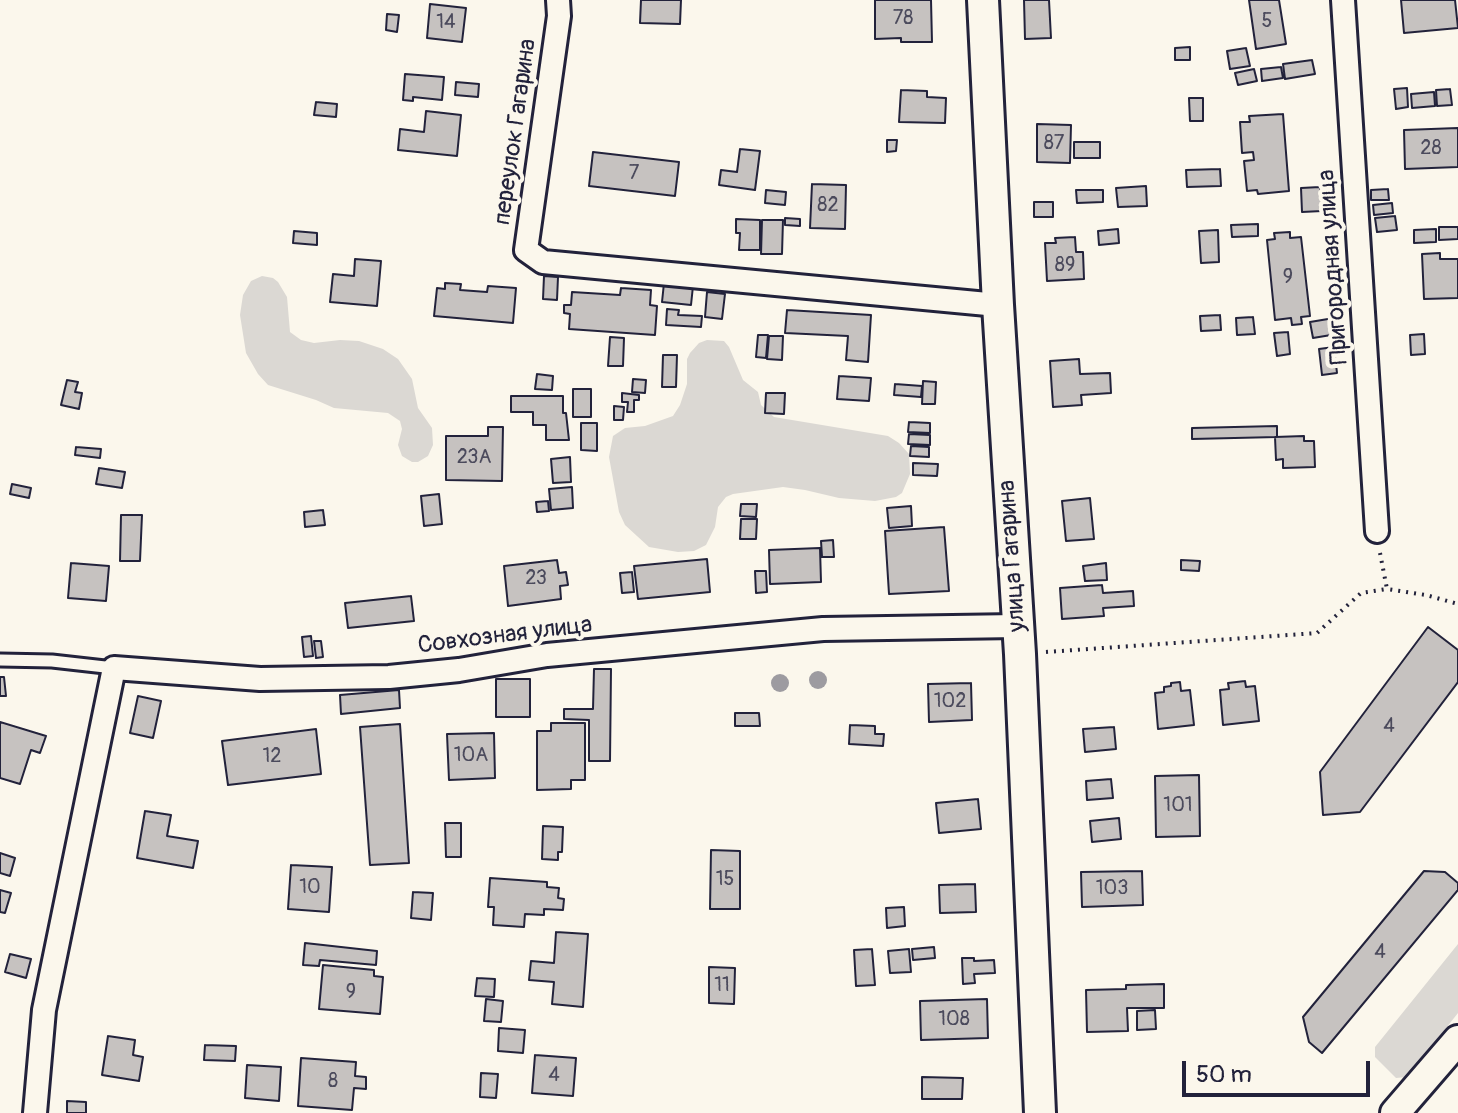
<!DOCTYPE html>
<html>
<head>
<meta charset="utf-8">
<style>
  body { margin:0 }
  #map { position:relative; width:1458px; height:1113px; overflow:hidden; background:#fbf7ec; font-family:Pangolin,sans-serif }
  canvas { display:block }
  .scale { position:absolute; left:1182px; top:1061px; width:188px; height:36px; box-sizing:border-box; border:4px solid #22223b; border-top:0; padding-left:10px; font-size:24px; line-height:28px; white-space:nowrap; color:#22223b; -webkit-text-stroke:6px #fbf7ec; paint-order:stroke }
</style>
</head>
<body>
<div id="map">
<canvas width="1458" height="1113"></canvas>
<div class="scale">50 m</div>
</div>
<script>
const c = document.querySelector('canvas').getContext('2d');
c.lineJoin = 'round';
function fillPath(path, color) {
  c.fillStyle = color;
  c.fill(path, 'evenodd');
}
function poly(rows) {
  const path = new Path2D();
  for (const r of rows) {
    path.moveTo(r[0], r[1]);
    for (let i = 2; i < r.length; i += 2) path.lineTo(r[i], r[i + 1]);
  }
  return path;
}
function strokePath(path, color, width, dash) {
  c.strokeStyle = color;
  c.lineWidth = width;
  c.lineCap = dash ? 'butt' : 'round';
  c.setLineDash(dash || []);
  c.stroke(path);
}
function write(font, color, halo, rows, align = 'center') {
  c.font = font + ' Pangolin,sans-serif';
  c.lineWidth = 8;
  c.setLineDash([]);
  c.textBaseline = 'middle';
  c.strokeStyle = halo;
  c.fillStyle = color;
  for (const [text, x, y, turn = 0] of rows) {
    c.save();
    c.translate(x, y);
    c.rotate((+turn || 0) * Math.PI / 180);
    c.textAlign = isNaN(turn) ? turn : align;
    if (halo) c.strokeText(text, 0, 0);
    c.fillText(text, 0, 0);
    c.restore();
  }
}
const green = poly([
  [262,276,273,278,278,282,287,297,290,332,301,340,314,343,340,340,359,341,383,349,398,359,412,379,418,408,432,428,433,445,428,456,418,462,412,462,402,456,398,445,402,429,400,421,388,413,334,408,316,400,268,385,258,374,246,353,240,315,243,295,251,281],
  [707,340,724,341,729,347,743,380,758,392,761,405,774,417,888,436,899,443,909,454,910,474,902,493,896,497,875,501,839,498,805,490,783,487,733,494,726,497,718,507,715,527,706,545,694,551,678,552,649,547,625,525,619,512,609,457,613,436,625,428,645,426,673,416,680,405,687,384,687,359,690,353,699,343],
  [1458,944,1458,1013,1407,1077,1396,1078,1375,1057,1375,1047]
]);
const building = poly([
  [641,0,681,0,680,24,640,23,641,0],
  [875,0,931,0,932,42,901,42,901,38,875,39,875,0],
  [1024,0,1049,0,1051,38,1025,39,1024,0],
  [1249,0,1279,0,1286,44,1256,49,1249,0],
  [1401,0,1455,0,1458,28,1404,33,1401,0],
  [430,4,466,8,462,42,427,38,430,4],
  [387,14,399,15,397,32,386,30,387,14],
  [1190,47,1190,60,1175,60,1175,48,1190,47],
  [1246,48,1250,66,1230,69,1227,51,1246,48],
  [1312,60,1315,74,1285,79,1283,64,1312,60],
  [1281,67,1283,78,1262,81,1261,69,1281,67],
  [1254,69,1257,81,1238,85,1235,73,1254,69],
  [405,74,444,77,442,100,413,97,413,101,403,100,405,74],
  [456,82,479,84,478,97,455,95,456,82],
  [1407,88,1408,107,1396,109,1394,89,1407,88],
  [1450,89,1452,105,1437,106,1436,90,1450,89],
  [901,90,927,91,927,97,946,98,945,123,899,122,901,90],
  [1434,92,1435,106,1412,108,1411,94,1434,92],
  [1189,98,1203,98,1203,121,1190,121,1189,98],
  [316,102,337,104,336,117,314,115,316,102],
  [426,111,461,115,457,156,398,150,400,129,424,132,426,111],
  [1283,114,1289,191,1258,194,1257,190,1247,191,1244,161,1254,160,1253,152,1242,153,1240,122,1250,122,1249,116,1283,114],
  [1037,124,1071,125,1070,163,1037,162,1037,124],
  [1458,128,1458,167,1405,169,1404,130,1458,128],
  [887,140,897,140,896,151,887,152,887,140],
  [1074,142,1100,142,1100,158,1074,158,1074,142],
  [740,149,760,151,755,190,719,185,721,170,737,172,740,149],
  [593,152,679,162,675,196,589,186,593,152],
  [1220,169,1221,186,1187,187,1186,170,1220,169],
  [812,184,846,185,845,229,810,228,812,184],
  [1146,186,1147,206,1118,207,1116,188,1146,186],
  [1320,187,1322,211,1302,212,1301,188,1320,187],
  [1388,189,1389,200,1371,200,1371,190,1388,189],
  [766,190,786,192,785,205,765,203,766,190],
  [1076,190,1103,190,1103,202,1077,203,1076,190],
  [1034,202,1053,202,1053,217,1034,217,1034,202],
  [1392,203,1393,213,1374,215,1373,205,1392,203],
  [1395,216,1397,230,1377,232,1375,218,1395,216],
  [785,218,800,219,800,226,785,225,785,218],
  [736,219,760,220,760,250,739,250,740,233,736,233,736,219],
  [762,220,783,220,782,254,761,254,762,220],
  [1258,224,1258,236,1232,237,1231,225,1258,224],
  [1439,227,1458,227,1458,239,1439,240,1439,227],
  [1118,229,1119,243,1099,245,1098,231,1118,229],
  [1436,229,1436,242,1414,243,1414,230,1436,229],
  [1218,230,1219,262,1201,263,1199,231,1218,230],
  [294,231,317,233,317,245,293,243,294,231],
  [1290,232,1290,238,1301,237,1310,316,1301,317,1302,324,1292,325,1291,318,1275,320,1267,240,1275,239,1274,233,1290,232],
  [1075,237,1076,252,1083,252,1084,279,1047,281,1045,243,1056,243,1055,238,1075,237],
  [1440,253,1440,259,1458,259,1458,298,1424,299,1422,254,1440,253],
  [355,259,381,261,377,306,330,302,333,274,354,276,355,259],
  [544,276,558,277,557,300,543,299,544,276],
  [445,283,461,284,460,290,487,292,488,286,516,288,513,323,434,316,437,288,445,289,445,283],
  [664,283,693,286,691,305,662,302,664,283],
  [621,288,651,290,650,305,657,306,655,335,569,329,570,314,564,313,564,305,571,305,572,292,620,295,621,288],
  [707,292,725,294,722,319,705,317,707,292],
  [667,309,679,310,678,315,702,316,701,327,666,325,667,309],
  [787,310,871,315,868,362,846,360,848,336,785,333,787,310],
  [1220,315,1221,330,1201,331,1200,316,1220,315],
  [1253,317,1255,334,1237,335,1236,318,1253,317],
  [1334,318,1337,334,1313,338,1310,322,1334,318],
  [1288,332,1290,354,1277,356,1274,333,1288,332],
  [1424,334,1425,354,1411,355,1410,335,1424,334],
  [758,335,768,335,766,358,756,357,758,335],
  [769,336,783,336,782,360,767,359,769,336],
  [610,337,624,338,623,366,608,366,610,337],
  [1334,347,1337,373,1322,375,1319,349,1334,347],
  [663,355,677,355,676,387,662,387,663,355],
  [1079,359,1080,374,1110,373,1111,393,1081,395,1082,405,1053,407,1050,361,1079,359],
  [537,374,553,376,552,390,535,389,537,374],
  [839,376,871,378,869,401,837,399,839,376],
  [633,379,646,380,645,393,632,392,633,379],
  [67,380,78,382,75,392,82,393,79,409,61,405,67,380],
  [923,381,936,382,935,404,922,404,923,381],
  [895,384,922,386,921,397,894,395,895,384],
  [573,389,591,389,591,417,573,417,573,389],
  [622,393,639,395,639,400,634,400,634,412,627,412,628,402,622,402,622,393],
  [766,393,785,393,784,414,765,413,766,393],
  [511,396,563,396,563,413,566,413,569,440,546,440,546,425,533,425,533,412,511,412,511,396],
  [614,406,624,407,623,420,614,420,614,406],
  [909,422,930,423,930,433,908,432,909,422],
  [581,423,597,423,597,451,581,450,581,423],
  [1277,426,1277,437,1192,439,1192,428,1277,426],
  [488,427,503,427,502,481,446,480,446,436,488,436,488,427],
  [909,434,930,435,930,445,908,444,909,434],
  [1304,436,1304,441,1314,441,1315,467,1283,468,1283,459,1276,460,1275,437,1304,436],
  [911,446,929,447,929,457,910,456,911,446],
  [76,447,101,449,100,458,75,455,76,447],
  [570,457,571,482,553,483,551,459,570,457],
  [913,463,938,464,937,476,913,475,913,463],
  [99,468,125,472,122,488,96,484,99,468],
  [12,484,31,488,29,498,10,494,12,484],
  [572,487,573,508,551,510,549,489,572,487],
  [439,494,442,524,424,526,421,496,439,494],
  [1090,498,1094,539,1066,541,1062,501,1090,498],
  [548,501,549,511,537,512,536,502,548,501],
  [741,504,757,504,756,517,740,516,741,504],
  [911,506,912,526,889,528,887,508,911,506],
  [323,510,325,525,305,527,304,512,323,510],
  [121,515,142,515,140,561,120,561,121,515],
  [741,519,757,519,756,539,740,539,741,519],
  [944,527,949,591,889,594,885,531,944,527],
  [833,540,834,557,822,557,821,541,833,540],
  [820,548,821,582,770,584,769,550,820,548],
  [707,559,710,592,638,599,634,566,707,559],
  [557,560,559,573,566,572,568,585,560,586,561,599,508,606,504,566,557,560],
  [1181,560,1200,561,1199,571,1181,570,1181,560],
  [71,563,109,566,106,601,68,598,71,563],
  [1106,563,1107,580,1085,581,1083,566,1106,563],
  [755,571,766,571,767,592,756,593,755,571],
  [632,572,634,592,622,593,620,573,632,572],
  [1102,585,1103,593,1133,591,1134,606,1103,608,1104,616,1062,619,1060,588,1102,585],
  [411,596,414,621,348,628,345,603,411,596],
  [1428,627,1458,650,1458,682,1360,812,1323,815,1320,772,1428,627],
  [311,636,313,656,304,657,302,637,311,636],
  [314,641,321,641,323,657,316,658,314,641],
  [594,669,611,669,610,761,589,761,589,720,564,719,564,709,593,709,594,669],
  [0,677,4,677,6,696,0,696,0,677],
  [496,679,530,679,530,717,496,717,496,679],
  [1245,681,1246,687,1255,686,1259,721,1223,725,1220,690,1229,689,1228,683,1245,681],
  [1180,682,1181,691,1190,690,1194,725,1158,729,1155,693,1164,692,1164,687,1171,686,1171,683,1180,682],
  [971,683,972,720,929,722,928,684,971,683],
  [399,690,400,708,341,714,340,695,399,690],
  [138,696,161,701,153,738,130,733,138,696],
  [735,713,759,713,760,726,735,726,735,713],
  [0,722,46,736,40,753,31,750,20,784,0,778,0,722],
  [551,723,585,723,585,780,571,780,571,789,537,790,537,731,551,731,551,723],
  [400,724,409,863,370,865,360,727,400,724],
  [850,725,875,726,875,734,884,734,883,746,849,744,850,725],
  [1114,727,1116,749,1085,752,1083,729,1114,727],
  [316,729,321,774,228,785,222,741,316,729],
  [494,733,495,778,449,780,447,734,494,733],
  [1199,775,1200,836,1156,837,1155,776,1199,775],
  [1111,779,1113,798,1087,800,1086,781,1111,779],
  [978,799,981,829,939,833,936,803,978,799],
  [145,811,171,815,167,836,198,841,193,868,137,858,145,811],
  [1119,818,1121,839,1092,842,1090,821,1119,818],
  [445,823,461,823,461,857,446,857,445,823],
  [543,826,563,827,562,852,558,852,558,860,542,859,543,826],
  [711,850,740,851,740,909,710,909,711,850],
  [0,853,15,858,10,876,0,873,0,853],
  [291,865,332,867,329,912,288,909,291,865],
  [1142,871,1143,905,1082,907,1081,872,1142,871],
  [1424,871,1445,872,1458,883,1458,890,1322,1053,1309,1042,1303,1017,1424,871],
  [490,878,547,882,547,887,559,888,558,898,564,899,563,910,544,909,544,915,525,914,524,927,493,925,494,907,488,907,490,878],
  [975,884,976,912,940,913,939,885,975,884],
  [0,890,11,893,5,913,0,912,0,890],
  [413,892,433,893,431,920,411,918,413,892],
  [904,907,905,926,887,928,886,908,904,907],
  [556,932,588,934,583,1007,552,1004,554,982,529,980,531,961,554,963,556,932],
  [305,943,377,951,376,965,320,960,319,966,303,965,305,943],
  [934,947,935,958,913,960,912,949,934,947],
  [872,949,875,985,856,986,854,950,872,949],
  [909,949,911,972,890,973,888,951,909,949],
  [10,954,31,959,26,978,5,972,10,954],
  [962,958,974,958,974,961,994,960,995,973,974,974,975,983,963,984,962,958],
  [323,965,374,970,374,976,383,977,380,1014,319,1009,323,965],
  [709,967,735,968,734,1004,709,1003,709,967],
  [477,978,495,979,494,997,475,996,477,978],
  [1164,984,1164,1008,1127,1008,1128,1031,1087,1032,1086,990,1126,989,1126,985,1164,984],
  [486,999,503,1001,501,1022,484,1021,486,999],
  [987,999,988,1038,921,1040,920,1001,987,999],
  [1155,1010,1156,1029,1137,1030,1137,1011,1155,1010],
  [499,1028,525,1030,523,1053,498,1051,499,1028],
  [108,1036,135,1040,133,1055,143,1057,139,1081,102,1075,108,1036],
  [205,1045,236,1046,235,1061,204,1060,205,1045],
  [535,1055,576,1058,573,1096,532,1093,535,1055],
  [301,1058,356,1062,355,1076,366,1077,366,1089,354,1088,352,1110,298,1106,301,1058],
  [247,1065,281,1067,279,1101,245,1098,247,1065],
  [481,1073,498,1074,496,1098,480,1097,481,1073],
  [922,1077,963,1078,962,1099,922,1099,922,1077],
  [67,1101,86,1102,86,1113,67,1113,67,1101]
]);
const path = poly([
  [1380,553,1387,589,1426,595,1458,604],
  [1046,652,1317,633,1361,593,1387,589]
]);
const service = poly([
  [0,660,52,661,114,668]
]);
const minor = poly([
  [558,0,559,16,526,250,543,262,998,305],
  [1343,0,1377,531],
  [35,1113,44,1010,114,668,260,679,389,677,459,670,547,655,823,629,1017,626]
]);
const tertiary = poly([
  [1395,1113,1458,1040]
]);
const secondary = poly([
  [983,0,998,305,1020,654,1040,1113]
]);
const trees = [
  [818,680],
  [780,683]
];
const numberNames = [
  ["78",903,19],
  ["5",1267,22],
  ["14",446,23],
  ["87",1054,144],
  ["28",1431,149],
  ["7",634,174],
  ["82",828,206],
  ["89",1065,266],
  ["9",1288,278],
  ["23А",474,458],
  ["23",536,579],
  ["102",950,702],
  ["4",1389,727],
  ["10А",471,756],
  ["12",272,757],
  ["101",1178,806],
  ["15",725,880],
  ["10",310,888],
  ["103",1112,889],
  ["4",1380,953],
  ["11",722,986],
  ["9",351,993],
  ["108",954,1020],
  ["4",554,1076],
  ["8",333,1082]
];
const streetNames = [
  ["переулок Гагарина",516,132,-82],
  ["Пригородная улица",1334,267,-94],
  ["улица Гагарина",1013,556,-94],
  ["Совхозная улица",505,636,-7]
];
fillPath(green, '#dbd8d3');
fillPath(building, '#c6c2c0');
strokePath(building, '#22223b', 2);
strokePath(service, '#22223b', 17);
strokePath(minor, '#22223b', 28);
strokePath(tertiary, '#22223b', 34);
strokePath(secondary, '#22223b', 36);
strokePath(path, '#22223b', 4, [2, 6]);
strokePath(service, '#fbf7ec', 11);
strokePath(minor, '#fbf7ec', 22);
strokePath(tertiary, '#fbf7ec', 28);
strokePath(secondary, '#fbf7ec', 30);
c.fillStyle = '#9d9ba0';
for (const [x, y] of trees) {
  c.beginPath();
  c.arc(x, y, 9, 0, 2 * Math.PI);
  c.fill();
}
write('20px', '#4b4a5c', null, numberNames);
write('24px', '#22223b', '#fbf7ec', streetNames);
</script>
</body>
</html>
